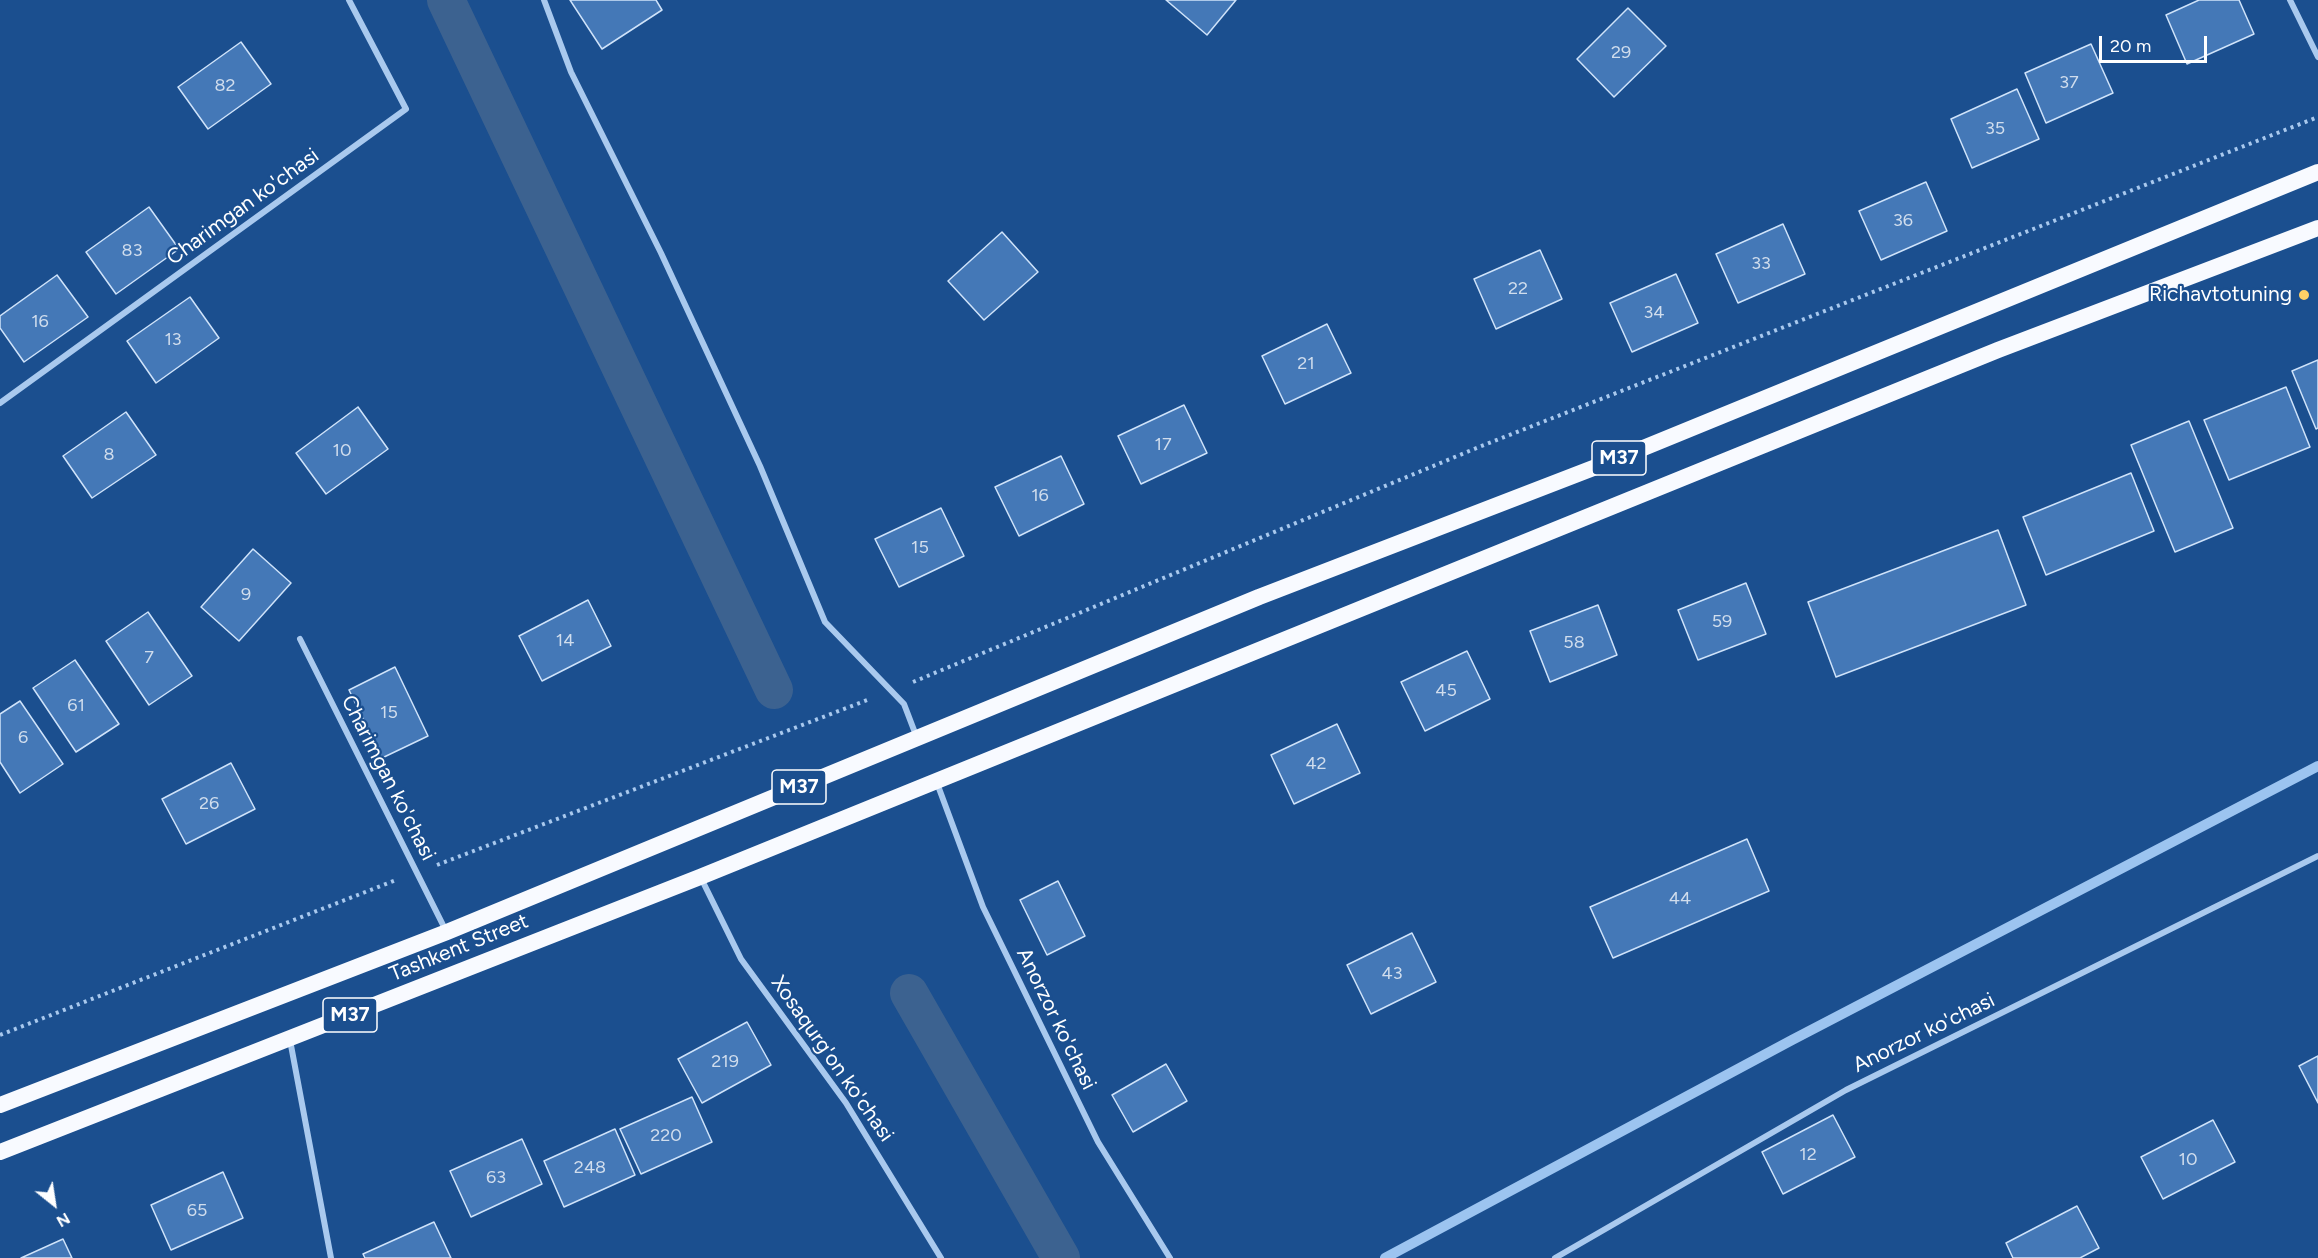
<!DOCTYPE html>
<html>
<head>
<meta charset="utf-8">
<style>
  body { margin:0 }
  #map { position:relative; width:2318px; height:1258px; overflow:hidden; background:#1b4f8f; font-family:Figtree,sans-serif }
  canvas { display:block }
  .north { position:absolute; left:24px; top:1174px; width:60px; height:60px; -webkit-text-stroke:4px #1b4f8f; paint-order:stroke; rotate:150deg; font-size:16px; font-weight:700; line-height:24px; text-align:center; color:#fff }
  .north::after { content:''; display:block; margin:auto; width:21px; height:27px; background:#fff; clip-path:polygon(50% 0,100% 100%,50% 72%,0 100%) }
  .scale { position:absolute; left:2099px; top:36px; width:108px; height:27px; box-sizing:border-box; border:3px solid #fff; border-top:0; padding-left:8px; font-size:18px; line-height:21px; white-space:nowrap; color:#fff; -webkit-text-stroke:4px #1b4f8f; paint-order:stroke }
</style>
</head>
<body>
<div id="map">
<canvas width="2318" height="1258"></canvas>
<div class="north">N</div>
<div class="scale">20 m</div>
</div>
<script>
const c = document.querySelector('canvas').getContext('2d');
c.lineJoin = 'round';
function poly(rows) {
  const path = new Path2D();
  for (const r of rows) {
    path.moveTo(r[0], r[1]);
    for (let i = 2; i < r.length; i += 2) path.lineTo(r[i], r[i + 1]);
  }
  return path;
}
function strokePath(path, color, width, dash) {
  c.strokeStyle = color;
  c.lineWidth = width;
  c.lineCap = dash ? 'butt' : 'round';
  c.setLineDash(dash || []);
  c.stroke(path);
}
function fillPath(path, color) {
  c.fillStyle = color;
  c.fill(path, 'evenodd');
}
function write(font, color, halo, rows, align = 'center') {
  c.font = font + ' Figtree,sans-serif';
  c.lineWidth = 4.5;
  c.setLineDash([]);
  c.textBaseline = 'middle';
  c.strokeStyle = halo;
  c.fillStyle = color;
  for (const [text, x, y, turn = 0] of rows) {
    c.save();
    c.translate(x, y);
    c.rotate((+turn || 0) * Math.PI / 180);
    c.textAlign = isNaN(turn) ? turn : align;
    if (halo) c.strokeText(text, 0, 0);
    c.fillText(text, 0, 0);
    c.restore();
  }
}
const stream = poly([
  [1385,1258,1792,1040,2318,766]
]);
const canal = poly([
  [446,0,774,690],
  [909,993,1061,1258]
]);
const building = poly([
  [570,0,656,0,662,10,602,49,570,0],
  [1166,0,1236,0,1207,35,1166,0],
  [2199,0,2239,0,2254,34,2187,64,2166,15,2199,0],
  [1628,8,1666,46,1614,97,1577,59,1628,8],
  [241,42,271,84,208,129,178,87,241,42],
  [2091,44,2113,93,2046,123,2025,73,2091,44],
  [2017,89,2039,139,1972,168,1951,119,2017,89],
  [1926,182,1947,231,1881,260,1859,211,1926,182],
  [149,207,179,249,116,294,86,252,149,207],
  [1783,224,1805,274,1738,303,1716,254,1783,224],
  [1002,232,1038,272,984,320,948,281,1002,232],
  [1540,250,1562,299,1496,329,1474,279,1540,250],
  [1676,274,1698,323,1632,352,1610,303,1676,274],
  [57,275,88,317,24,362,0,328,0,316,57,275],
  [190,297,219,338,156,383,127,341,190,297],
  [1327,324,1351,373,1285,404,1262,356,1327,324],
  [2318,360,2318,428,2316,429,2292,371,2318,360],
  [2286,387,2310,447,2229,480,2204,420,2286,387],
  [1184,405,1207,453,1141,484,1118,436,1184,405],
  [358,407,388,449,326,494,296,453,358,407],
  [126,412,156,455,92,498,63,456,126,412],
  [2189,421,2233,528,2175,552,2131,445,2189,421],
  [1061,456,1084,504,1019,536,995,487,1061,456],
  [2131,473,2154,531,2046,575,2023,517,2131,473],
  [941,508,964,556,899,587,875,539,941,508],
  [1998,530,2026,605,1836,677,1808,602,1998,530],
  [253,549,291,583,239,641,201,607,253,549],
  [1746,583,1766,634,1698,660,1678,610,1746,583],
  [588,600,611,646,542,681,519,636,588,600],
  [1598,605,1617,655,1550,682,1530,631,1598,605],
  [148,612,192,676,149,705,106,641,148,612],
  [1467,651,1490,699,1425,731,1401,682,1467,651],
  [75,660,119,724,76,752,33,688,75,660],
  [395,667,428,736,382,758,349,690,395,667],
  [20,701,63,764,20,793,0,762,0,714,20,701],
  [1337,724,1360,773,1294,804,1271,755,1337,724],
  [231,763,255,809,186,844,162,799,231,763],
  [1747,839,1769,891,1613,958,1590,907,1747,839],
  [1058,881,1085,936,1047,955,1020,900,1058,881],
  [1412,933,1436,982,1371,1014,1347,965,1412,933],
  [747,1022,771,1065,702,1103,678,1059,747,1022],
  [2318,1056,2318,1103,2299,1066,2318,1056],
  [1166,1064,1187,1101,1133,1132,1112,1095,1166,1064],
  [692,1097,712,1142,641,1174,620,1129,692,1097],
  [1833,1115,1855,1157,1783,1194,1762,1152,1833,1115],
  [2213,1120,2235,1162,2163,1199,2141,1157,2213,1120],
  [615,1129,635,1175,564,1207,544,1161,615,1129],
  [522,1139,542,1184,471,1217,450,1171,522,1139],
  [223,1172,243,1218,171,1250,151,1205,223,1172],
  [2077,1206,2099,1248,2080,1258,2013,1258,2006,1243,2077,1206],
  [434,1222,451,1258,365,1258,363,1254,434,1222],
  [63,1239,72,1258,21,1258,63,1239]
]);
const path = poly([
  [913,682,1479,447,2318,117],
  [437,865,870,699],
  [0,1035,396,880]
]);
const minor = poly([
  [544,0,571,72,661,253,760,466,825,622,904,704,917,738],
  [2290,0,2318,57],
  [0,403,406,109,349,0],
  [300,639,446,931],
  [937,783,983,907,1098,1142,1170,1258],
  [701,878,741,959,846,1103,941,1258],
  [290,1040,331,1258],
  [1555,1258,1846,1090,2318,856]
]);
const trunk = poly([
  [0,1105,447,932,1259,597,1614,460,2318,172],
  [0,1152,700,877,1998,350,2318,228]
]);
const markers = [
  [2304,295,6,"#ffd166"]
];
const numberNames = [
  ["29",1621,53],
  ["37",2069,83],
  ["82",225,86],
  ["35",1995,129],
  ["36",1903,221],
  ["83",132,251],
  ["33",1761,264],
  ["22",1518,289],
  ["34",1654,313],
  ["16",40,322],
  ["13",173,340],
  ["21",1306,364],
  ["17",1163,445],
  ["10",342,451],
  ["8",109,455],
  ["16",1040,496],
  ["15",920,548],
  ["9",246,595],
  ["59",1722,622],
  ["14",565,641],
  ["58",1574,643],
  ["7",149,658],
  ["45",1446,691],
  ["61",76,706],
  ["15",389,713],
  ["6",23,738],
  ["42",1316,764],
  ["26",209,804],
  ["44",1680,899],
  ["43",1392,974],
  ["219",725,1062],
  ["220",666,1136],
  ["12",1808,1155],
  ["10",2188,1160],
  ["248",590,1168],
  ["63",496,1178],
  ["65",197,1211]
];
const shields = [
  [1619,458,54],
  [799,787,54],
  [350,1015,54]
];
const shieldNames = [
  ["M37",1619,458],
  ["M37",799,787],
  ["M37",350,1015]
];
const streetNames = [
  ["Charimgan ko'chasi",243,207,-36],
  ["Charimgan ko'chasi",388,778,63],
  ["Tashkent Street",459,948,-22],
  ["Anorzor ko'chasi",1056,1019,64],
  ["Anorzor ko'chasi",1924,1033,-26],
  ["Xosaqurg'on ko'chasi",832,1059,55]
];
const poiNames = [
  ["Richavtotuning",2292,295]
];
strokePath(stream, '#9cc4f0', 10);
strokePath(canal, '#3c6290', 38);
fillPath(building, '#4478b7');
strokePath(building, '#cfe3fa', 1.5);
strokePath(path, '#a9c9ee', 4, [3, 4.5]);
strokePath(minor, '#a9c9ee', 6);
strokePath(trunk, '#f8faff', 16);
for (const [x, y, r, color] of markers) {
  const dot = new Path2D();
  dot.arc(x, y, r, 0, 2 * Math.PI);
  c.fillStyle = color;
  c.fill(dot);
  strokePath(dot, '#1b4f8f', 2);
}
write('18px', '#d0dded', null, numberNames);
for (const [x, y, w] of shields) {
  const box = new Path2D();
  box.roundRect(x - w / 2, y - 17, w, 34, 4.5);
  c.fillStyle = '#1b4f8f';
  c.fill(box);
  strokePath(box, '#fff', 1.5);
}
write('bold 20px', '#fff', null, shieldNames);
write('21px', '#fff', '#1b4f8f', streetNames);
write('21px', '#fff', '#1b4f8f', poiNames, 'right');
</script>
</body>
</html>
